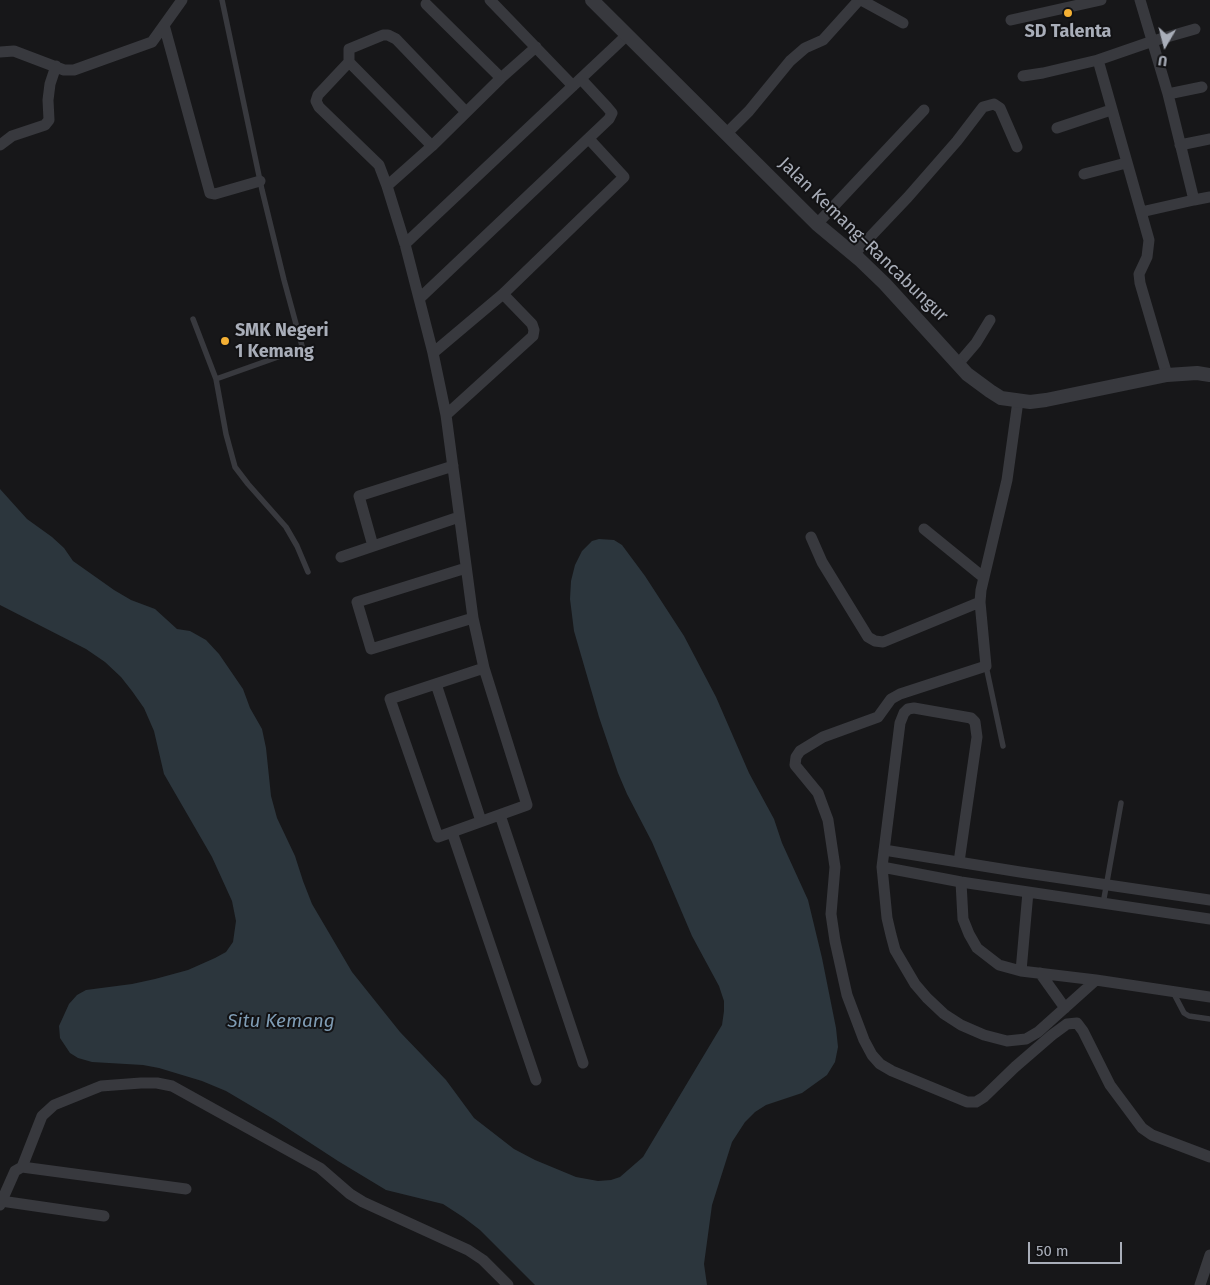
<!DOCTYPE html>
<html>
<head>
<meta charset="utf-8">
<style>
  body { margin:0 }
  #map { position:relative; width:1210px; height:1285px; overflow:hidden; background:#171719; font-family:"Fira Sans",sans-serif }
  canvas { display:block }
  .north { position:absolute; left:1140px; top:20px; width:50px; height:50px; -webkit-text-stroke:4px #121214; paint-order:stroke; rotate:188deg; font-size:14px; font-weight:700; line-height:20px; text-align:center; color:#a9aeb9 }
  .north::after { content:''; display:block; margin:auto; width:18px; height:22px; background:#a9aeb9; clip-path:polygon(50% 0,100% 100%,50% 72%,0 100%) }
  .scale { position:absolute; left:1028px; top:1242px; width:94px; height:22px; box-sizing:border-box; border:2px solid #a9aeb9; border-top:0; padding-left:6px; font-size:15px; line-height:18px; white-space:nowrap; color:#a9aeb9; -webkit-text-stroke:4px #121214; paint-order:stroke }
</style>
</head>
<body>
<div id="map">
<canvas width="1210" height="1285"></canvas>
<div class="north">U</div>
<div class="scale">50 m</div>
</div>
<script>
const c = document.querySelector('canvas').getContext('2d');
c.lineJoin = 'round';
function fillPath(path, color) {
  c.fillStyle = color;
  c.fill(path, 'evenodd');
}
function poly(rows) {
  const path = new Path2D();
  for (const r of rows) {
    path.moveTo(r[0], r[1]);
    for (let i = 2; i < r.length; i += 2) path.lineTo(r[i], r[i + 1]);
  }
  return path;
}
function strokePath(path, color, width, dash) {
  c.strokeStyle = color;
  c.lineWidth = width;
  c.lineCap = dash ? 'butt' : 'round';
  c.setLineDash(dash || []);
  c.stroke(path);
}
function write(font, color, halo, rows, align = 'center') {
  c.font = font + ' "Fira Sans",sans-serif';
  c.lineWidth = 4;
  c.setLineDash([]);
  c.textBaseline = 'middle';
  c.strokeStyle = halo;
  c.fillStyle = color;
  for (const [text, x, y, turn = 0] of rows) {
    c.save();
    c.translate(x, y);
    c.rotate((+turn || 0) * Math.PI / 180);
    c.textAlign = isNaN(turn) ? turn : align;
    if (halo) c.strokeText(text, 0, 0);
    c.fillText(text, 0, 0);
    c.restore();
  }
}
const water = poly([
  [0,489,27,519,52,537,64,548,73,561,114,590,131,600,155,609,177,629,190,631,206,640,219,654,243,689,250,708,262,729,266,748,271,796,277,818,295,856,303,881,312,904,352,972,400,1032,446,1080,474,1118,514,1149,535,1160,576,1177,598,1181,611,1180,620,1177,643,1157,722,1025,724,1011,724,1001,719,986,692,936,652,842,627,794,618,773,599,717,574,631,570,599,571,581,575,565,582,551,592,541,599,539,614,540,622,545,645,576,684,636,716,697,749,773,774,819,782,843,808,900,822,958,836,1028,838,1047,835,1062,827,1075,802,1093,766,1105,755,1112,745,1122,732,1142,712,1205,704,1264,707,1285,535,1285,480,1230,463,1217,443,1204,386,1190,338,1161,275,1120,226,1091,202,1081,159,1068,143,1065,92,1062,78,1058,70,1053,60,1038,59,1026,69,1004,77,995,86,990,132,984,155,979,188,970,215,958,226,952,233,942,236,921,232,901,212,857,164,774,154,731,144,708,132,691,121,677,105,662,86,649,0,605]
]);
const service = poly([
  [193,319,216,379,226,434,235,467,248,484,286,527,297,546,308,572],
  [216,379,292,352,302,347,302,346,284,280,262,190,222,0],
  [986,666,1003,746],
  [1103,904,1121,803],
  [1173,992,1184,1013,1189,1016,1210,1019]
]);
const minor = poly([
  [490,0,573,86],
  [861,0,903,23],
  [1140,0,1168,94,1194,200,1141,212],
  [426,4,501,78],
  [1011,20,1101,0],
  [164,25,210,193,215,194,260,181],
  [0,52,14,51,64,70,74,70,152,42,182,0],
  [349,62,432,146],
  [1023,76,1043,73,1098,60],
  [1168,94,1202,87],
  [466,112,396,39,388,35,383,35,349,49,349,62,318,95,316,101,319,107,379,165,387,186,405,244,433,353,446,415,473,618,484,668,527,805,438,837,390,699,484,668],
  [1057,128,1111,110],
  [727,133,749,111,790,61,805,48,823,40,859,0],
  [0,145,12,136,45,125,49,120,48,100,50,84,56,66],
  [1180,145,1210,139],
  [1084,174,1126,163],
  [387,186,432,146,501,78,536,47],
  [1194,200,1210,197],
  [817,224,924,110],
  [405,244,626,36],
  [853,255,908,197,957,141,983,107,994,104,1000,108,1017,147],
  [420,298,609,119,612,113,607,107,581,79],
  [433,353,503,294,624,177,589,139],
  [958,364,976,343,990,320],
  [1167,375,1140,283,1139,274,1147,257,1149,240,1098,60,1153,41,1195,29],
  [1018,401,1007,480,981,590,980,602,986,666,900,694,891,699,878,717,823,737,800,751,796,757,795,765,818,793,828,820,835,867,831,914,835,941,847,995,864,1040,872,1055,880,1064,892,1071,967,1102,976,1102,984,1097,1015,1067,1052,1035,1067,1024,1077,1023,1083,1031,1110,1085,1142,1128,1152,1135,1210,1157],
  [446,415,533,336,534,330,532,324,503,294],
  [924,529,983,577],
  [811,537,822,562,868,637,875,641,883,642,980,602],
  [373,546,359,496,453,466],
  [341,557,459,517],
  [466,568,357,602,371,649,473,618],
  [436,684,481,821],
  [500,815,583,1063],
  [452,832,536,1080],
  [884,850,1020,872,1210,900],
  [959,862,977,737,975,722,971,718,914,708,908,709,904,713,900,723,882,867,887,918,891,935,895,950,915,984,927,998,944,1014,961,1025,984,1035,1007,1041,1026,1039,1038,1032,1096,980],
  [882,867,961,882,1210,919],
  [961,882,963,919,969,934,977,948,999,965,1021,971],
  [1028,892,1021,971,1096,980,1210,997],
  [1040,973,1065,1008],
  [22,1167,42,1116,54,1105,101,1086,141,1083,157,1083,172,1086,320,1168,350,1194,363,1202,468,1250,483,1260,508,1285],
  [1,1201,104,1216],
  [0,1205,15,1171,22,1167,186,1189],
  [1200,1285,1210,1255]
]);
const tertiary = poly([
  [592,0,817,224,859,259,885,284,967,374,990,391,1001,398,1030,402,1046,400,1167,375,1197,373,1210,375]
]);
const markers = [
  [1068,13,5,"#f4b034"],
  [225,341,5,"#f4b034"]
];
const poiNames = [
  ["SD Talenta",1068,32],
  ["SMK Negeri",235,331,"left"],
  ["1 Kemang",235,352,"left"]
];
const streetNames = [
  ["Jalan Kemang–Rancabungur",863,240,44]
];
const waterNames = [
  ["Situ Kemang",281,1022]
];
fillPath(water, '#2c363d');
strokePath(service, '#38393e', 5.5);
strokePath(minor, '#38393e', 11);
strokePath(tertiary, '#38393e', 14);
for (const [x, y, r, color] of markers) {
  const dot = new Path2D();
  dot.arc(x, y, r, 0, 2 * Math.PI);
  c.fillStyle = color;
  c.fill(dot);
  strokePath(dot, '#121214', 2);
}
write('bold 18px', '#a9aeb9', '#121214', poiNames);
write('18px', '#a9aeb9', '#121214', streetNames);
write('italic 19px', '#7f9cb4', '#121214', waterNames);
</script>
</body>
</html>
